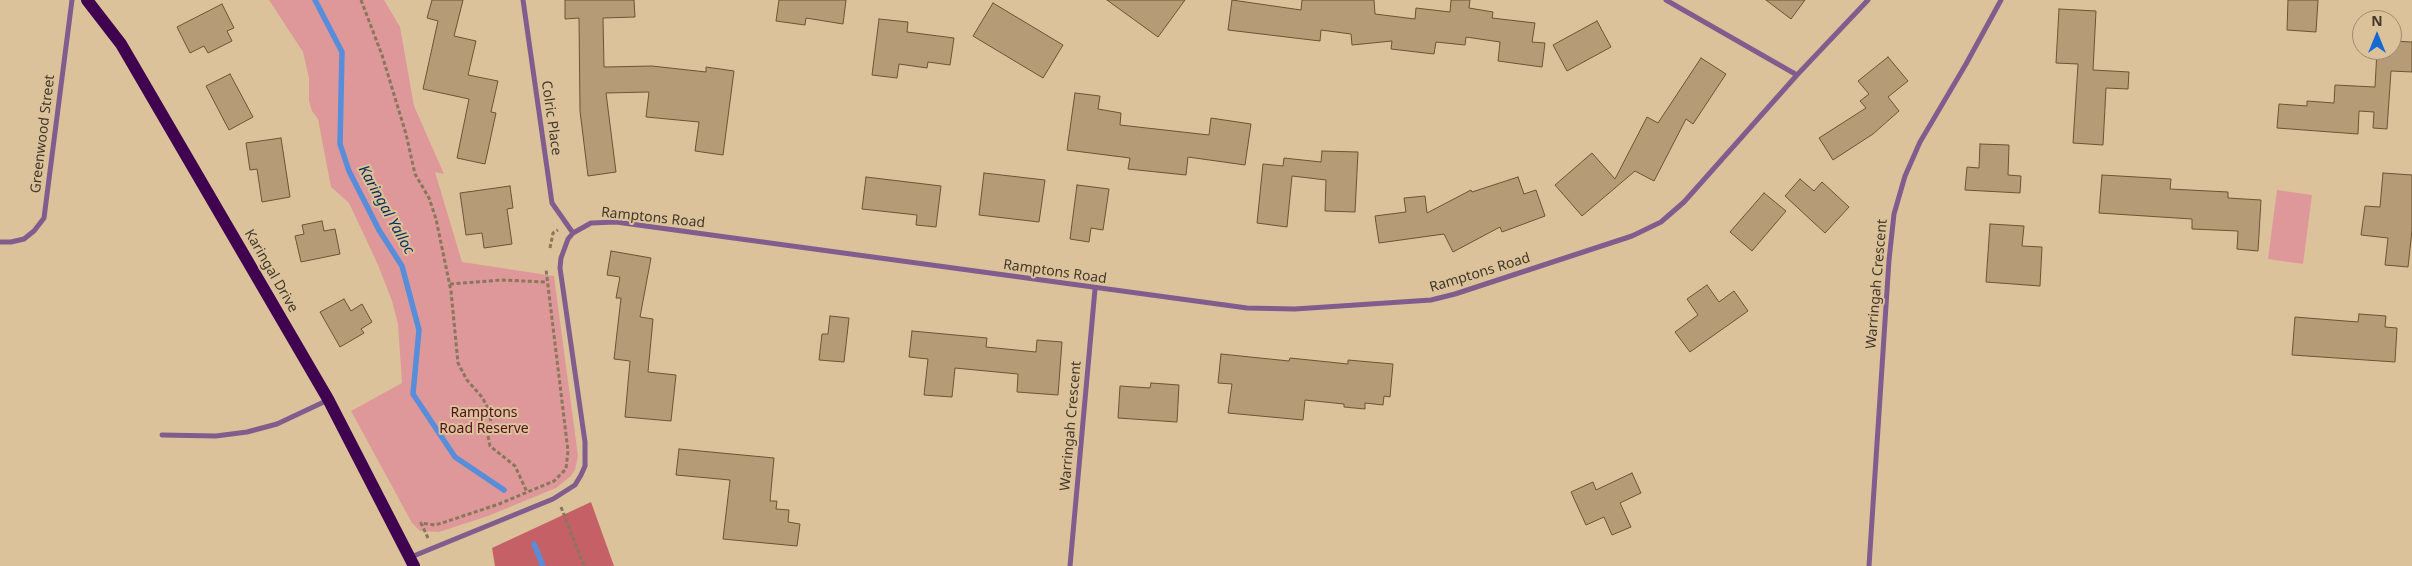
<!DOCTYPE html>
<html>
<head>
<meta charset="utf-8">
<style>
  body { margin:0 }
  #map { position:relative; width:2412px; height:566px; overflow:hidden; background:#dcc29b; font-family:"Noto Sans",sans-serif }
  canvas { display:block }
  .north { position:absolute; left:2352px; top:10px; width:50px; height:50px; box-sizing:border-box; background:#dcc29b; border:1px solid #9e8b6d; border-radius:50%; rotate:0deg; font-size:14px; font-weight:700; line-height:20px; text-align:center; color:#423828 }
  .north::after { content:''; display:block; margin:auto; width:18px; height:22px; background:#1669d3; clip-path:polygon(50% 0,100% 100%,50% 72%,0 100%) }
</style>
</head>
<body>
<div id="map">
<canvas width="2412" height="566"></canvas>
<div class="north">N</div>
</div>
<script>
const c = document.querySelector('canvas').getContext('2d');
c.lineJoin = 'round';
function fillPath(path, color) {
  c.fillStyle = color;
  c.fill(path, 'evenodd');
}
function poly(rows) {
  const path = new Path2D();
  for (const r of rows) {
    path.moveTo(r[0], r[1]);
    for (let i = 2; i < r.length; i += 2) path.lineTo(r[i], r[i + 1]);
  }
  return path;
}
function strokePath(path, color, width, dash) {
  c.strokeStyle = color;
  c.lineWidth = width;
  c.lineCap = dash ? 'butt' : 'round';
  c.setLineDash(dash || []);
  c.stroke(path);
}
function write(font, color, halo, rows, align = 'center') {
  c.font = font + ' "Noto Sans",sans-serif';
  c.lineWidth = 4;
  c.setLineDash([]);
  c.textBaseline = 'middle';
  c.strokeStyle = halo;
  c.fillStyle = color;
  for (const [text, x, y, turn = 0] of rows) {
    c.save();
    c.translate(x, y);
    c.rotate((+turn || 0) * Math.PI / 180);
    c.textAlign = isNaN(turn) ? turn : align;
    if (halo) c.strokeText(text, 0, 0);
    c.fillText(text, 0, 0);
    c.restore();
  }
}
const green = poly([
  [269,0,384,0,400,27,414,106,444,174,435,172,462,262,554,276,578,456,575,470,571,476,556,488,488,516,439,532,420,531,412,523,351,411,402,383,398,324,392,301,378,265,349,203,331,187,318,119,312,111,309,101,309,78,303,52],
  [2277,190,2312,195,2303,264,2268,259]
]);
const forest = poly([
  [591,502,614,566,495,566,492,548]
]);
const stream = poly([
  [315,0,342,52,340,144,349,171,379,230,402,266,419,330,413,394,455,457,504,490],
  [534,544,543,566]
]);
const building = poly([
  [432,0,463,0,454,36,476,41,468,75,498,81,491,112,496,113,485,164,457,158,469,99,423,89,438,21,427,18,432,0],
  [565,0,634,0,635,17,603,18,604,67,652,66,706,72,706,67,734,71,723,155,695,151,699,122,646,117,649,92,606,93,616,172,588,176,580,111,579,18,565,19,565,0],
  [779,0,846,0,843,24,806,18,805,25,776,21,779,0],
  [1107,0,1185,0,1158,37,1107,0],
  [1232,0,1301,10,1302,0,1374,0,1375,14,1415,19,1416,8,1450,12,1451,0,1470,0,1469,8,1493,12,1492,18,1535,23,1532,42,1545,43,1542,67,1498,61,1500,42,1466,37,1465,45,1436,42,1434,54,1391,49,1392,41,1352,45,1351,34,1321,30,1320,41,1228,30,1232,0],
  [1766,0,1805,0,1791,19,1766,0],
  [2288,0,2318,0,2316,32,2287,30,2288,0],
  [993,3,1063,45,1043,78,973,36,993,3],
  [222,4,234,28,227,31,232,41,208,53,204,46,190,53,177,27,222,4],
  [2059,9,2096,11,2093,70,2129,72,2128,89,2106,88,2103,145,2073,143,2078,64,2056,63,2059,9],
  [879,19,908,22,907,32,954,38,950,65,928,62,927,68,899,64,897,78,872,75,879,19],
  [1597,21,1611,47,1567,71,1553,45,1597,21],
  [2392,41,2412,42,2412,72,2391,71,2387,129,2373,128,2374,112,2359,111,2358,134,2277,128,2279,104,2307,106,2307,101,2334,103,2335,85,2375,87,2377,50,2392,50,2392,41],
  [1888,57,1908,81,1888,97,1899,111,1873,134,1833,160,1819,138,1866,108,1860,101,1869,94,1858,81,1888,57],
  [1701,58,1726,74,1693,124,1686,119,1654,181,1635,171,1582,216,1555,185,1592,153,1615,179,1647,117,1658,123,1701,58],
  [230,74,253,117,229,130,206,86,230,74],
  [1075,93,1100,96,1098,109,1121,113,1120,125,1209,135,1211,118,1251,124,1245,165,1188,157,1186,175,1128,169,1130,158,1067,150,1075,93],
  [281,138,290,197,262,202,257,169,250,170,246,143,281,138],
  [1980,144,2009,145,2008,175,2021,176,2020,193,1965,190,1967,167,1979,168,1980,144],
  [1322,151,1358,152,1355,212,1325,211,1326,180,1292,176,1287,227,1257,223,1263,164,1283,166,1284,158,1321,162,1322,151],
  [984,173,1045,180,1039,222,979,215,984,173],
  [2383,173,2412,175,2412,230,2408,267,2385,265,2388,238,2361,235,2365,206,2380,207,2383,173],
  [2102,175,2171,179,2170,189,2228,192,2228,198,2261,200,2258,251,2237,249,2238,231,2192,229,2192,219,2099,213,2102,175],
  [866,177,941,186,936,227,916,225,917,215,862,209,866,177],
  [1518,177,1524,194,1536,190,1545,216,1502,232,1500,227,1453,252,1444,234,1379,243,1375,216,1406,212,1404,198,1425,196,1427,213,1471,190,1472,192,1518,177],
  [1800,179,1814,191,1822,182,1849,207,1825,233,1785,196,1800,179],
  [1077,185,1109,189,1103,230,1091,228,1089,242,1070,239,1077,185],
  [510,186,513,208,507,209,512,244,484,248,482,233,466,235,460,193,510,186],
  [1764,193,1786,211,1752,251,1730,232,1764,193],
  [322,221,324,231,335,229,340,254,301,262,295,236,304,234,302,225,322,221],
  [1990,224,2024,226,2022,246,2042,247,2040,286,1986,282,1990,224],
  [611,251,651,258,640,317,653,319,648,372,676,375,671,421,625,417,630,361,614,359,621,298,616,298,620,277,607,275,611,251],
  [1707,285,1719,302,1734,291,1748,311,1690,352,1675,332,1698,315,1687,299,1707,285],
  [344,299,351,311,362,304,372,322,361,329,364,333,340,347,320,312,344,299],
  [2359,314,2386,316,2385,327,2397,328,2395,362,2292,355,2295,317,2358,322,2359,314],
  [830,316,849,318,844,362,819,360,822,334,828,334,830,316],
  [912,331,987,338,986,347,1036,352,1037,340,1062,342,1058,395,1017,392,1018,374,955,368,952,397,924,395,928,359,909,357,912,331],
  [1221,354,1289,361,1290,358,1348,364,1348,360,1393,364,1390,397,1384,396,1383,405,1365,403,1365,409,1344,407,1344,404,1305,400,1303,420,1228,413,1232,384,1218,383,1221,354],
  [1151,383,1179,385,1177,422,1118,418,1120,386,1150,388,1151,383],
  [679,449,774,458,770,501,777,501,776,509,789,510,788,522,800,524,797,546,723,539,730,480,676,475,679,449],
  [1632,473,1641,493,1620,503,1631,527,1612,535,1604,517,1586,525,1571,492,1593,482,1596,490,1632,473]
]);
const path = poly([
  [361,0,382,55,406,134,415,174,429,198,436,219,451,291,458,363,467,380,482,397,489,410,491,422,488,436,490,446,515,466,527,492],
  [550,248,553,233,558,230],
  [450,284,501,280,546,282],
  [561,507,584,566],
  [428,538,421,523,435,525,445,522,499,504,554,481,566,469,568,451,546,269]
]);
const street = poly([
  [523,0,552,203,573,233],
  [1666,0,1797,75],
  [0,242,11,242,24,239,34,231,44,218,72,0],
  [162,435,216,436,247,432,277,424,328,400],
  [411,557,553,499,575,485,581,475,585,466,585,442,560,268,561,258,568,239,573,233,591,223,616,222,1247,308,1295,309,1431,300,1455,294,1632,236,1661,222,1684,202,1797,75,1868,0],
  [1070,566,1095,289],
  [1869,566,1889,260,1894,214,1905,176,1920,142,1966,64,2001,0]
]);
const primary = poly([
  [87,0,121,44,328,399,414,566]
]);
const streetNames = [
  ["Colric Place",551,118,82],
  ["Greenwood Street",43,134,-83],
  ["Ramptons Road",653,218,6],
  ["Karingal Drive",271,271,60],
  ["Ramptons Road",1055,272,8],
  ["Ramptons Road",1480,273,-17],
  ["Warringah Crescent",1877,284,-85],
  ["Warringah Crescent",1071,426,-85]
];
const parkNames = [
  ["Ramptons",484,413],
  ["Road Reserve",484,429]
];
const waterNames = [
  ["Karingal Yalloc",386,210,61]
];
fillPath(green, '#df989a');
fillPath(forest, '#c56067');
strokePath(stream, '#588dda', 5.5);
fillPath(building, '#b59c77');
strokePath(building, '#6b5431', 1);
strokePath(path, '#88775c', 3, [4, 2.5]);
strokePath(street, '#815d8d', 5);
strokePath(primary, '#3f034f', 12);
write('14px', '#423828', '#dcc29b', streetNames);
write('14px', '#51101a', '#dcc29b', parkNames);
write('italic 15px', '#082c5c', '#dcc29b', waterNames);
</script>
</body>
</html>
